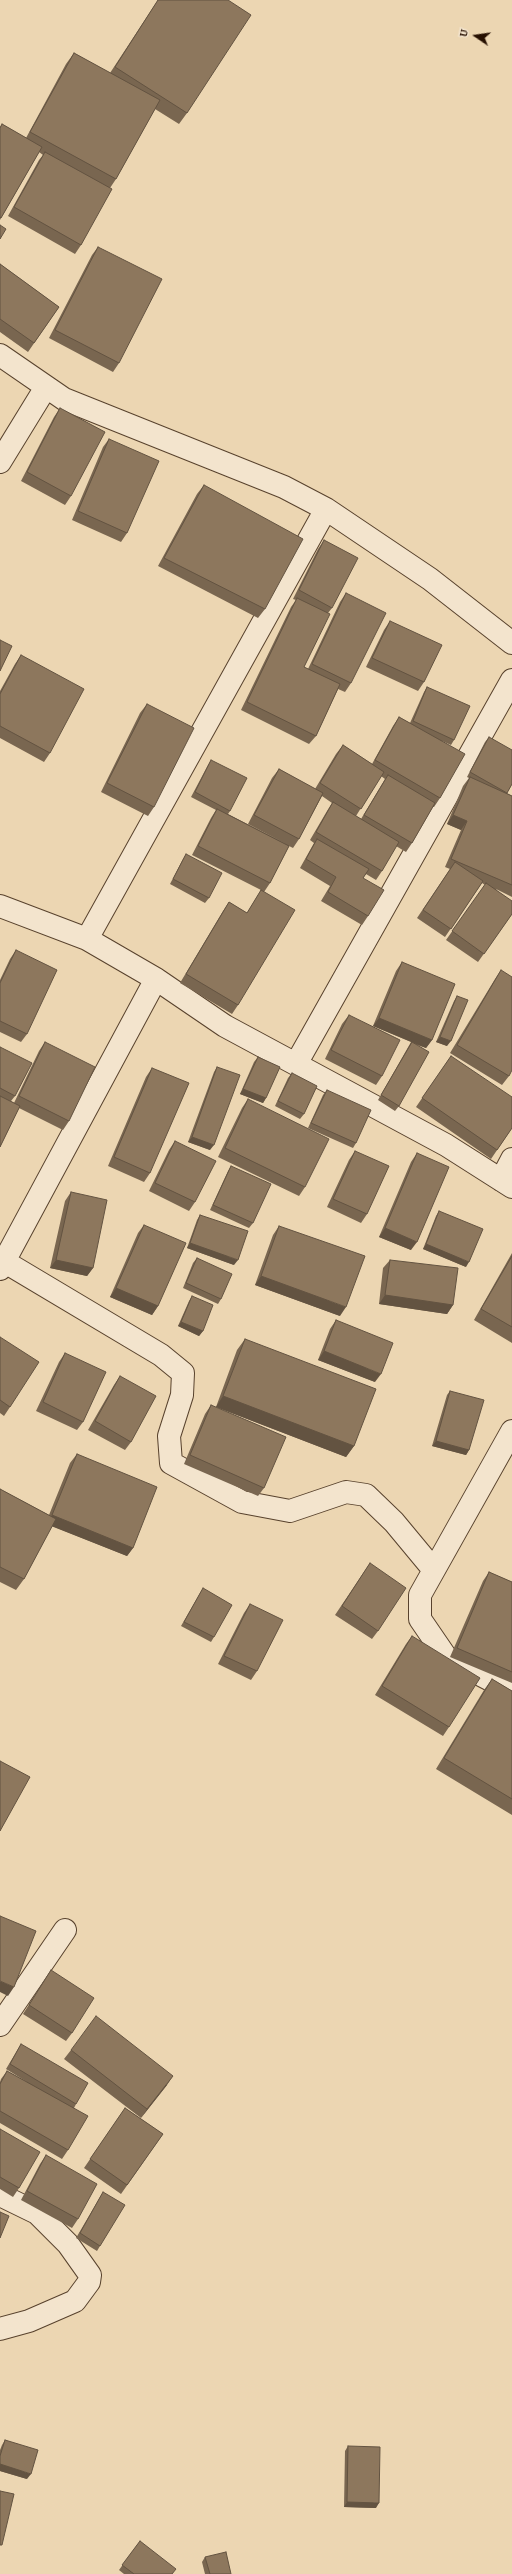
<!DOCTYPE html>
<html>
<head>
<meta charset="utf-8">
<style>
  body { margin:0 }
  #map { position:relative; width:512px; height:2574px; overflow:hidden; background:#ecd6b2; font-family:Alegreya,serif }
  canvas { display:block }
  .north { position:absolute; left:456px; top:16px; width:40px; height:40px; -webkit-text-stroke:3px #f3e4cd; paint-order:stroke; rotate:283deg; font-size:11px; font-weight:700; line-height:16px; text-align:center; color:#271001 }
  .north::after { content:''; display:block; margin:auto; width:14px; height:18px; background:#271001; clip-path:polygon(50% 0,100% 100%,50% 72%,0 100%) }
</style>
</head>
<body>
<div id="map">
<canvas width="512" height="2574"></canvas>
<div class="north">U</div>
</div>
<script>
const c = document.querySelector('canvas').getContext('2d');
c.lineJoin = 'round';
function poly(rows) {
  const path = new Path2D();
  for (const r of rows) {
    path.moveTo(r[0], r[1]);
    for (let i = 2; i < r.length; i += 2) path.lineTo(r[i], r[i + 1]);
  }
  return path;
}
function strokePath(path, color, width, dash) {
  c.strokeStyle = color;
  c.lineWidth = width;
  c.lineCap = dash ? 'butt' : 'round';
  c.setLineDash(dash || []);
  c.stroke(path);
}
function fillPath(path, color) {
  c.fillStyle = color;
  c.fill(path, 'evenodd');
}
const minor = poly([
  [0,355,64,399,284,487,326,509,430,579,512,643],
  [0,462,46,387],
  [0,906,87,939,156,979,225,1026,446,1145,512,1187],
  [87,939,326,509],
  [296,1064,512,680],
  [501,1180,512,1159],
  [0,1259,161,1355,183,1373,182,1395,169,1436,171,1463,242,1502,290,1511,346,1492,366,1495,394,1522,433,1569],
  [0,1269,156,979],
  [512,1431,420,1595,420,1619,446,1657,512,1691],
  [0,2025,65,1930],
  [0,2195,37,2213,68,2244,90,2275,89,2282,75,2301,29,2321,0,2329]
]);
const wall = poly([
  [158,0,228,0,187,113,179,124,155,109,116,179,110,188,81,245,75,254,8,216,39,160,43,155,39,152,0,220,0,127,2,124,26,138,66,64,74,53,110,73],
  [98,247,119,363,113,372,49,338,92,255],
  [0,264,59,307,28,352,0,332],
  [60,408,71,496,65,505,21,481,54,417],
  [109,439,127,533,121,542,72,520,103,447],
  [204,485,265,609,258,618,158,566,197,494],
  [324,540,332,608,328,613,304,667,308,669,340,602,346,593,351,683,345,692,338,689,316,736,309,744,241,710,291,607,296,600,293,599,318,549],
  [390,621,424,682,418,691,366,667,384,630],
  [21,655,50,753,44,762,0,738,0,691,15,664],
  [427,687,454,740,451,745,442,741,440,798,434,807,433,807,412,843,406,852,396,846,382,871,376,880,366,874,363,878,368,916,362,925,321,901,330,886,300,868,314,843,310,840,327,811,332,803,322,796,299,839,293,848,289,846,270,883,264,892,238,1005,232,1014,180,983,223,911,229,902,247,913,261,890,192,855,211,818,216,810,191,797,208,765,211,760,230,811,228,814,288,845,248,824,272,778,279,769,315,789,336,754,343,745,372,764,393,726,399,717,410,723,424,692],
  [381,776,385,779,361,819,356,816],
  [147,704,154,807,148,816,101,792,140,713],
  [489,737,512,784,507,793,512,796,512,897,496,889,512,914,478,962,446,940,485,885,482,883,445,937,417,918,450,869,445,867,461,830,447,824,463,786,469,778,467,777,485,742],
  [186,854,209,898,205,903,170,884,183,859],
  [16,950,27,1034,21,1042,0,1032,0,980,10,959],
  [402,962,432,1040,426,1048,414,1044,399,1106,395,1111,378,1100,411,1042,373,1026,396,971],
  [501,970,509,1076,502,1085,450,1053,495,979],
  [457,996,447,1046,436,1042,454,1001],
  [349,1015,382,1076,376,1085,325,1059,342,1024],
  [45,1042,69,1121,63,1130,19,1108,0,1147,0,1047,15,1096,11,1101,14,1103,39,1051],
  [451,1056,512,1128,491,1159,416,1107],
  [258,1057,266,1098,263,1103,240,1094,254,1062],
  [217,1067,210,1150,188,1142,214,1072],
  [152,1068,150,1173,144,1182,108,1166,146,1077],
  [292,1073,304,1114,300,1119,275,1106,288,1078],
  [327,1090,356,1143,353,1148,308,1128,323,1095],
  [248,1099,305,1187,299,1196,218,1157,242,1108],
  [175,1141,195,1202,189,1211,149,1191,169,1150],
  [355,1151,367,1214,361,1223,327,1207,349,1160],
  [417,1153,411,1250,379,1237,411,1162],
  [231,1166,253,1223,249,1228,210,1210,228,1171],
  [71,1192,93,1268,87,1276,50,1268,65,1201],
  [439,1211,466,1267,423,1249,436,1216],
  [200,1215,234,1265,187,1248,197,1220],
  [144,1225,158,1306,152,1315,110,1297,138,1233],
  [279,1226,340,1316,255,1285,273,1235],
  [512,1253,512,1343,474,1320],
  [197,1258,221,1299,218,1304,183,1288,193,1263],
  [390,1260,453,1305,447,1314,379,1304,383,1268],
  [192,1296,203,1331,199,1336,178,1326,189,1301],
  [336,1320,375,1382,318,1360,330,1329],
  [0,1337,10,1407,4,1416,0,1413],
  [245,1339,354,1446,346,1457,216,1407,237,1350],
  [65,1353,83,1422,77,1430,36,1411,59,1362],
  [120,1376,131,1442,125,1450,88,1430,114,1385],
  [450,1391,469,1450,466,1455,432,1446,447,1395],
  [211,1405,264,1488,258,1496,184,1464,205,1414],
  [77,1454,133,1548,127,1556,52,1526,24,1579,16,1590,0,1582,0,1489,49,1515,70,1463],
  [370,1563,378,1631,372,1639,335,1615],
  [489,1572,512,1582,512,1683,450,1657,483,1581],
  [203,1588,214,1637,211,1642,181,1626],
  [250,1604,257,1671,251,1680,218,1664,244,1613],
  [412,1636,449,1727,443,1736,375,1695,406,1644],
  [492,1679,512,1691,512,1815,436,1769,484,1690],
  [51,1970,72,2033,66,2041,23,2014],
  [21,2044,76,2104,74,2108,68,2150,62,2159,0,2123,0,2082,1,2079,7,2071,27,2082,6,2069],
  [71,2050,167,2085,141,2118,64,2059],
  [125,2108,163,2134,121,2194,84,2168],
  [0,2129,19,2188,13,2197,0,2189],
  [46,2155,78,2219,72,2228,21,2200,40,2164],
  [103,2192,100,2246,97,2251,76,2238],
  [5,2440,27,2479,0,2471,0,2450,2,2445],
  [348,2446,376,2508,344,2507,345,2451],
  [140,2541,172,2574,124,2574,119,2570],
  [205,2557,231,2574,205,2574,202,2562]
]);
const shadedWall = poly([
  [453,815,467,821,461,830,447,824],
  [379,1018,432,1040,426,1048,373,1026],
  [440,1037,451,1041,447,1046,436,1042],
  [243,1089,266,1098,263,1103,240,1094],
  [192,1137,214,1145,210,1150,188,1142],
  [385,1228,417,1242,411,1250,379,1237],
  [190,1243,238,1260,234,1265,187,1248],
  [426,1244,469,1262,466,1267,423,1249],
  [56,1260,93,1268,87,1276,50,1268],
  [261,1276,346,1307,340,1316,255,1285],
  [116,1288,158,1306,152,1315,110,1297],
  [385,1295,453,1305,447,1314,379,1304],
  [181,1322,203,1331,199,1336,178,1326],
  [324,1351,381,1374,375,1382,318,1360],
  [223,1396,354,1446,346,1457,216,1407],
  [436,1441,469,1450,466,1455,432,1446],
  [52,1515,133,1548,127,1556,46,1524],
  [0,1981,14,1987,8,1996,0,1992],
  [173,2076,167,2085,141,2118,147,2109],
  [0,2464,31,2474,27,2479,0,2471],
  [347,2502,379,2503,376,2508,344,2507]
]);
const building = poly([
  [158,0,228,0,251,15,187,113,115,67,158,0],
  [74,53,160,100,116,179,30,132,74,53],
  [2,124,42,147,1,218,0,217,0,128,2,124],
  [45,152,112,189,81,245,14,207,45,152],
  [0,225,6,229,0,239,0,225],
  [98,247,162,279,119,363,55,330,98,247],
  [0,264,59,307,34,343,0,319,0,264],
  [60,408,105,432,71,496,27,472,60,408],
  [109,439,159,461,127,533,78,511,109,439],
  [204,485,303,539,265,609,164,558,204,485],
  [324,540,358,558,332,608,299,590,324,540],
  [346,593,386,613,351,683,312,664,346,593],
  [297,598,330,614,304,667,340,684,316,736,247,702,297,598],
  [390,621,442,645,424,682,372,658,390,621],
  [0,640,12,646,0,671,0,640],
  [21,655,84,689,50,753,0,726,0,694,21,655],
  [427,687,470,706,454,740,413,721,427,687],
  [147,704,194,728,154,807,107,783,147,704],
  [399,717,465,754,440,798,375,760,399,717],
  [489,737,512,750,512,784,507,793,470,772,489,737],
  [343,745,384,772,361,809,320,783,343,745],
  [211,760,247,778,230,811,195,792,211,760],
  [279,769,323,793,299,839,254,815,279,769],
  [388,775,435,803,412,843,364,815,388,775],
  [470,777,512,796,512,885,451,859,467,821,453,815,470,777],
  [333,802,399,842,382,871,316,832,333,802],
  [217,809,289,846,270,883,198,846,217,809],
  [317,839,369,869,363,878,384,890,368,916,328,892,336,877,306,859,317,839],
  [186,854,222,873,209,898,173,879,186,854],
  [455,862,483,881,451,929,423,910,455,862],
  [486,883,512,901,512,914,484,954,452,931,486,883],
  [261,890,295,910,238,1005,186,974,229,902,247,913,261,890],
  [16,950,57,970,27,1034,0,1021,0,983,16,950],
  [402,962,455,984,432,1040,379,1018,402,962],
  [501,970,512,977,512,1070,509,1076,457,1045,501,970],
  [457,996,468,1000,451,1041,440,1037,457,996],
  [349,1015,400,1040,382,1076,331,1050,349,1015],
  [45,1042,95,1067,69,1121,19,1096,45,1042],
  [412,1042,429,1052,399,1106,381,1095,412,1042],
  [0,1047,32,1063,15,1096,0,1088,0,1047],
  [451,1056,512,1097,512,1128,497,1150,422,1098,451,1056],
  [258,1057,280,1067,266,1098,243,1089,258,1057],
  [217,1067,240,1075,214,1145,192,1137,217,1067],
  [152,1068,189,1083,150,1173,114,1157,152,1068],
  [292,1073,317,1086,304,1114,278,1101,292,1073],
  [327,1090,371,1110,356,1143,311,1123,327,1090],
  [0,1096,20,1106,0,1147,0,1096],
  [248,1099,329,1139,305,1187,225,1148,248,1099],
  [175,1141,216,1161,195,1202,155,1183,175,1141],
  [355,1151,389,1166,367,1214,333,1199,355,1151],
  [417,1153,449,1167,417,1242,385,1228,417,1153],
  [231,1166,271,1184,253,1223,213,1205,231,1166],
  [71,1192,107,1200,93,1268,56,1260,71,1192],
  [439,1211,483,1229,469,1262,426,1244,439,1211],
  [200,1215,248,1231,238,1260,190,1243,200,1215],
  [144,1225,186,1243,158,1306,116,1288,144,1225],
  [279,1226,365,1256,346,1307,261,1276,279,1226],
  [512,1256,512,1327,481,1309,512,1256],
  [197,1258,232,1274,221,1299,186,1283,197,1258],
  [390,1260,458,1268,453,1305,385,1295,390,1260],
  [192,1296,213,1305,203,1331,181,1322,192,1296],
  [336,1320,393,1343,381,1374,324,1351,336,1320],
  [0,1337,39,1362,10,1407,0,1400,0,1337],
  [245,1339,376,1389,354,1446,223,1396,245,1339],
  [65,1353,106,1372,83,1422,43,1402,65,1353],
  [120,1376,156,1396,131,1442,95,1421,120,1376],
  [450,1391,484,1400,469,1450,436,1441,450,1391],
  [211,1405,286,1437,264,1488,190,1455,211,1405],
  [77,1454,157,1487,133,1548,52,1515,77,1454],
  [0,1489,56,1519,24,1579,0,1567,0,1489],
  [370,1563,406,1588,378,1631,342,1606,370,1563],
  [489,1572,512,1582,512,1672,457,1648,489,1572],
  [203,1588,232,1605,214,1637,184,1622,203,1588],
  [250,1604,283,1620,257,1671,224,1656,250,1604],
  [412,1636,480,1678,449,1727,382,1686,412,1636],
  [492,1679,512,1691,512,1799,444,1758,492,1679],
  [0,1761,30,1777,0,1831,0,1761],
  [0,1916,36,1931,14,1987,0,1981,0,1916],
  [51,1970,94,1998,72,2033,29,2005,51,1970],
  [96,2016,173,2076,147,2109,71,2050,96,2016],
  [21,2044,88,2083,76,2104,10,2064,21,2044],
  [7,2071,88,2116,68,2150,0,2111,0,2084,7,2071],
  [125,2108,163,2134,127,2185,90,2159,125,2108],
  [0,2129,40,2152,19,2188,0,2177,0,2129],
  [46,2155,97,2184,78,2219,27,2191,46,2155],
  [103,2192,125,2205,100,2246,80,2233,103,2192],
  [0,2212,9,2216,0,2238,0,2212],
  [5,2440,38,2450,31,2474,0,2464,0,2456,5,2440],
  [348,2446,380,2447,379,2503,347,2502,348,2446],
  [0,2491,14,2494,2,2545,0,2545,0,2491],
  [140,2541,176,2569,172,2574,134,2574,122,2565,140,2541],
  [226,2552,231,2574,210,2574,205,2557,226,2552]
]);
strokePath(minor, '#58422d', 24);
strokePath(minor, '#f3e4cd', 22);
fillPath(wall, '#796650');
fillPath(shadedWall, '#635341');
fillPath(building, '#8d775d');
strokePath(building, '#635341', 1);
</script>
</body>
</html>
